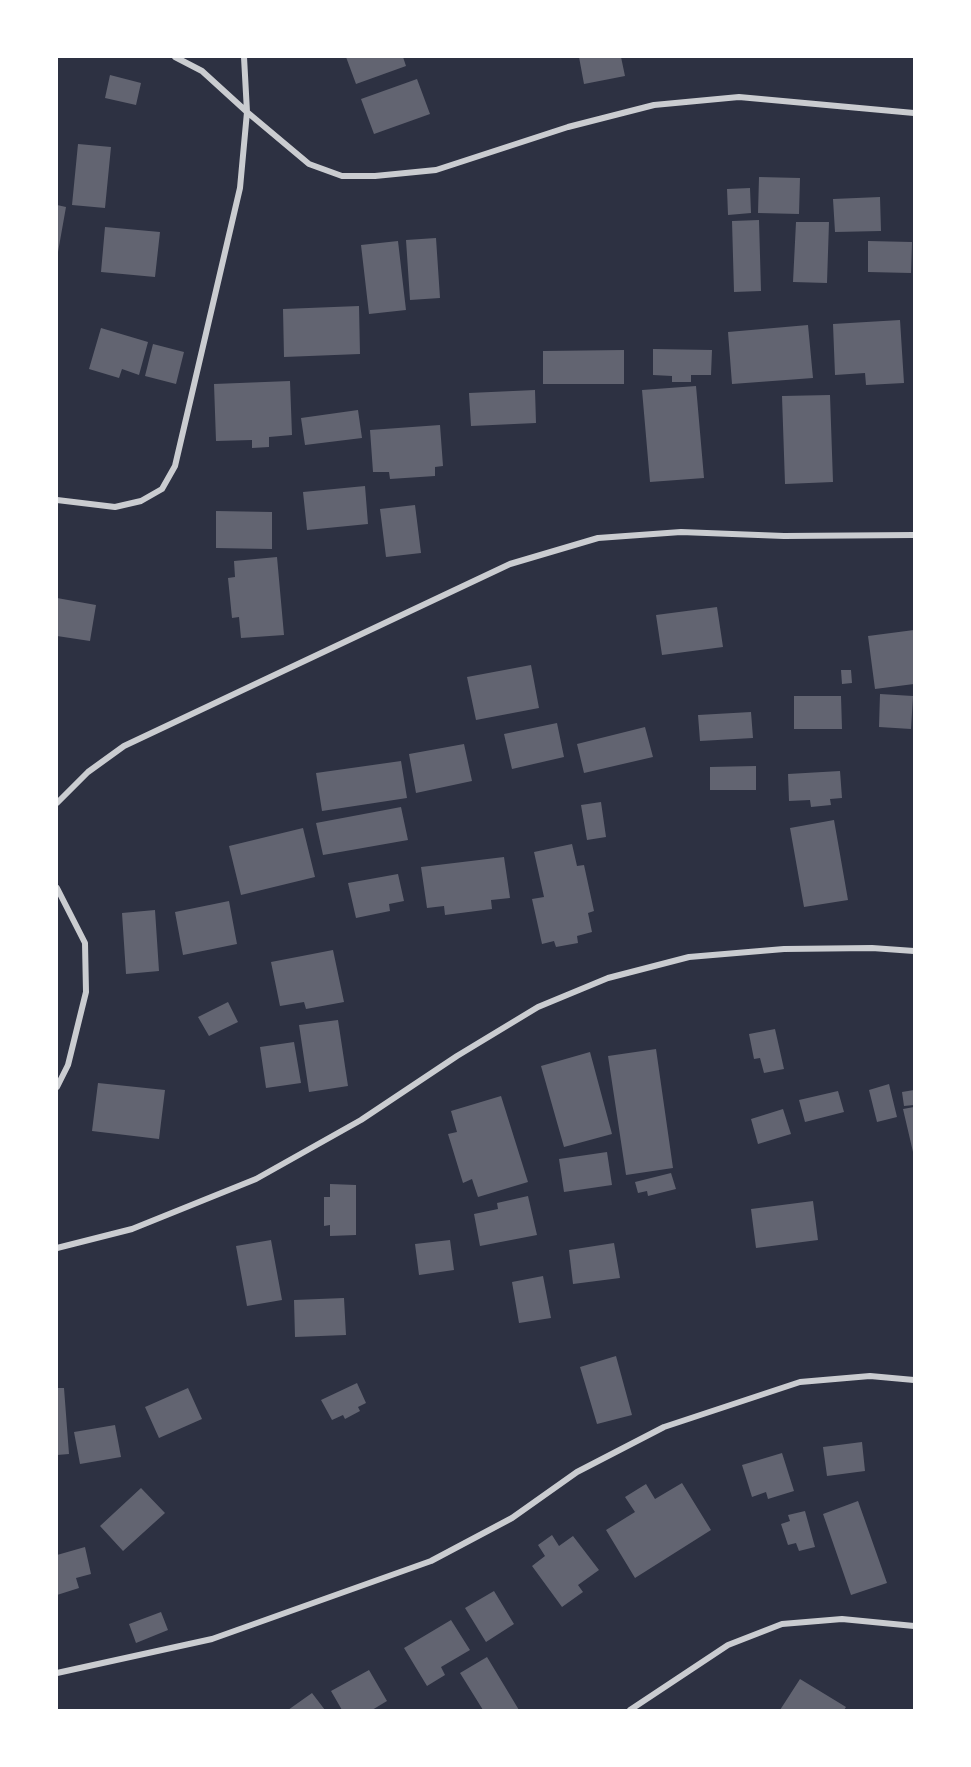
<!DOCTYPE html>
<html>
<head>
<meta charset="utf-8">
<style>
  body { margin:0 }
  #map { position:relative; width:971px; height:1767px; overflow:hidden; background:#2d3142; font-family:"Alegreya Sans",sans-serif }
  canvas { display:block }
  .frame { position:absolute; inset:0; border:58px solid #fff; pointer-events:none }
</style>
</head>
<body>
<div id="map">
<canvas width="971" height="1767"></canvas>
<div class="frame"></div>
</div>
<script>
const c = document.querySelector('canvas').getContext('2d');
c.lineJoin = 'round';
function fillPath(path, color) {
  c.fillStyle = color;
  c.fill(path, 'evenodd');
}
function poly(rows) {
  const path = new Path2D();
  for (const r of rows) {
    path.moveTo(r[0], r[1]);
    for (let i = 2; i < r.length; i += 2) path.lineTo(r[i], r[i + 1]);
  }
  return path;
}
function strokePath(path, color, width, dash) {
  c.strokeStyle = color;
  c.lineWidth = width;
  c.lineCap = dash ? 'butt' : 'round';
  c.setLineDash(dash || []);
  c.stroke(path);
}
const building = poly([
  [346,57,403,57,406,66,356,84],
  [579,57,621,57,625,76,584,84],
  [110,75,141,83,136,105,105,98],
  [417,79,430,114,374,134,361,99],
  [78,144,111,147,105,208,72,205],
  [759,177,800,178,799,214,758,213],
  [750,188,751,213,728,215,727,189],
  [880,197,881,231,835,232,833,199],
  [57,205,66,207,58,252,57,252],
  [759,220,761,291,734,292,732,221],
  [796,222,829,222,827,283,793,282],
  [105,227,160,232,155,277,101,272],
  [436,238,440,298,410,300,406,240],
  [398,241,406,310,369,314,361,245],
  [868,241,912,242,911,273,868,272],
  [359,306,360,354,284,357,283,309],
  [900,320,904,383,866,385,865,373,835,375,833,324],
  [808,325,813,378,732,384,728,332],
  [101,328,148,342,139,375,122,369,119,378,89,369],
  [153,344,184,352,176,384,145,376],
  [653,349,712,350,711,375,691,375,691,382,672,382,672,376,653,375],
  [624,350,624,384,543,384,543,351],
  [290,381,292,435,269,437,269,447,252,448,252,440,216,441,214,384],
  [696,386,704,478,650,482,642,390],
  [535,390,536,423,471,426,469,393],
  [830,395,833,482,785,484,782,396],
  [358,410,362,438,305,445,301,418],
  [440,425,443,466,435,467,435,476,390,479,389,472,373,472,370,430],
  [365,486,368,524,307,530,303,492],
  [415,505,421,553,386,557,380,509],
  [216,511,272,512,272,549,216,548],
  [277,557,284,635,241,638,239,617,232,618,228,578,235,577,234,561],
  [57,598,96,605,90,641,57,636],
  [717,607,723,647,662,655,656,615],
  [914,630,914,684,875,689,868,636],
  [531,665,539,708,476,720,467,677],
  [841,670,851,670,852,683,842,684],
  [880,694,913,696,911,729,879,727],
  [794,696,841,696,842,729,794,729],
  [751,712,753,738,700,741,698,715],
  [557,723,564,757,512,769,504,734],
  [645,727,653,757,584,773,577,744],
  [464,744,472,781,416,793,409,754],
  [401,761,407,798,322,811,316,773],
  [756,766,756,790,710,790,710,767],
  [840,771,842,798,830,799,831,805,811,807,810,800,789,801,788,774],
  [601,802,606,837,587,840,581,805],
  [401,807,408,840,323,855,316,823],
  [834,820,848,900,804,907,790,828],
  [303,828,315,877,241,895,229,846],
  [572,844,577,866,584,865,594,911,588,913,592,932,577,936,578,943,556,947,554,941,542,944,532,899,544,897,534,852],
  [504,857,510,898,491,900,492,909,445,915,444,906,427,908,421,867],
  [398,874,404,901,389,904,390,911,356,918,348,883],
  [229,901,237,944,183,955,175,912],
  [155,910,159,971,126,974,122,913],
  [333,950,344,1002,306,1009,304,1002,280,1006,271,962],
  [228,1002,238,1022,209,1036,198,1017],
  [338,1020,348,1086,309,1092,299,1025],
  [775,1029,784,1069,764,1073,760,1058,754,1059,749,1034],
  [294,1042,301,1083,266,1088,260,1047],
  [656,1049,673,1168,626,1175,608,1056],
  [590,1052,612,1134,564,1147,541,1066],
  [98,1083,165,1090,159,1139,92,1131],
  [889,1084,897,1117,877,1122,869,1090],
  [914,1090,914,1105,904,1106,902,1092],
  [838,1091,844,1112,805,1122,799,1100],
  [501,1096,528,1182,478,1197,472,1179,463,1183,448,1134,457,1132,451,1111],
  [914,1107,914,1152,913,1152,903,1109],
  [783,1109,791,1134,758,1144,751,1119],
  [607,1152,612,1185,564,1192,559,1159],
  [671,1173,676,1189,648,1196,647,1191,638,1193,635,1182],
  [330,1184,356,1185,356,1235,330,1236,330,1225,324,1226,324,1197,330,1197],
  [528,1196,537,1235,480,1246,474,1214,498,1209,497,1203],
  [813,1201,818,1240,756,1248,751,1209],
  [271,1240,282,1300,247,1306,236,1246],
  [450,1240,454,1270,419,1275,415,1244],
  [614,1243,620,1278,573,1284,569,1250],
  [543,1276,551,1318,519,1323,512,1282],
  [344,1298,346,1335,295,1337,294,1300],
  [616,1356,632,1415,597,1424,580,1367],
  [357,1383,366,1403,358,1407,360,1411,345,1419,343,1415,332,1420,321,1400],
  [57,1388,64,1388,69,1454,57,1455],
  [188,1388,202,1419,159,1438,145,1407],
  [115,1425,121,1457,80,1464,74,1432],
  [862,1442,865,1471,827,1476,823,1447],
  [782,1453,794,1491,768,1499,766,1492,752,1497,742,1465],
  [682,1483,711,1530,635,1578,606,1530,635,1512,625,1497,646,1484,655,1499],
  [141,1488,165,1513,123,1551,100,1526],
  [858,1501,887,1583,851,1595,823,1514],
  [805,1511,815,1547,799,1551,796,1543,788,1545,781,1524,790,1521,788,1515],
  [552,1535,559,1546,573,1536,599,1570,578,1585,583,1592,562,1607,532,1566,545,1556,538,1545],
  [85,1547,91,1574,76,1578,79,1588,57,1595,57,1555],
  [494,1591,514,1624,486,1642,465,1608],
  [161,1612,168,1630,136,1643,129,1624],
  [451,1620,470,1650,441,1667,445,1675,427,1686,404,1648],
  [487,1657,519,1710,483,1710,460,1673],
  [369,1670,387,1701,372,1710,342,1710,331,1691],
  [800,1679,846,1707,844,1710,780,1710],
  [312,1693,325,1710,288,1710]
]);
const minor = poly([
  [175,57,202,71,247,112,309,164,342,176,375,176,436,170,568,127,654,105,739,97,914,113],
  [57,500,115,507,141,501,162,489,175,466,240,188,247,112,244,57],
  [57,803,88,772,124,746,510,564,598,538,681,532,784,536,914,535],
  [57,888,85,943,86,992,68,1065,57,1087],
  [57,1248,132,1229,256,1179,361,1120,457,1056,538,1007,608,978,689,957,784,949,872,948,914,951],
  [57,1673,212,1639,431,1561,512,1518,577,1472,664,1427,800,1382,870,1376,914,1380],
  [630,1710,728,1645,782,1624,842,1619,914,1626]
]);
fillPath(building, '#626471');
strokePath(minor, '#caccd0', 6);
</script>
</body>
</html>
